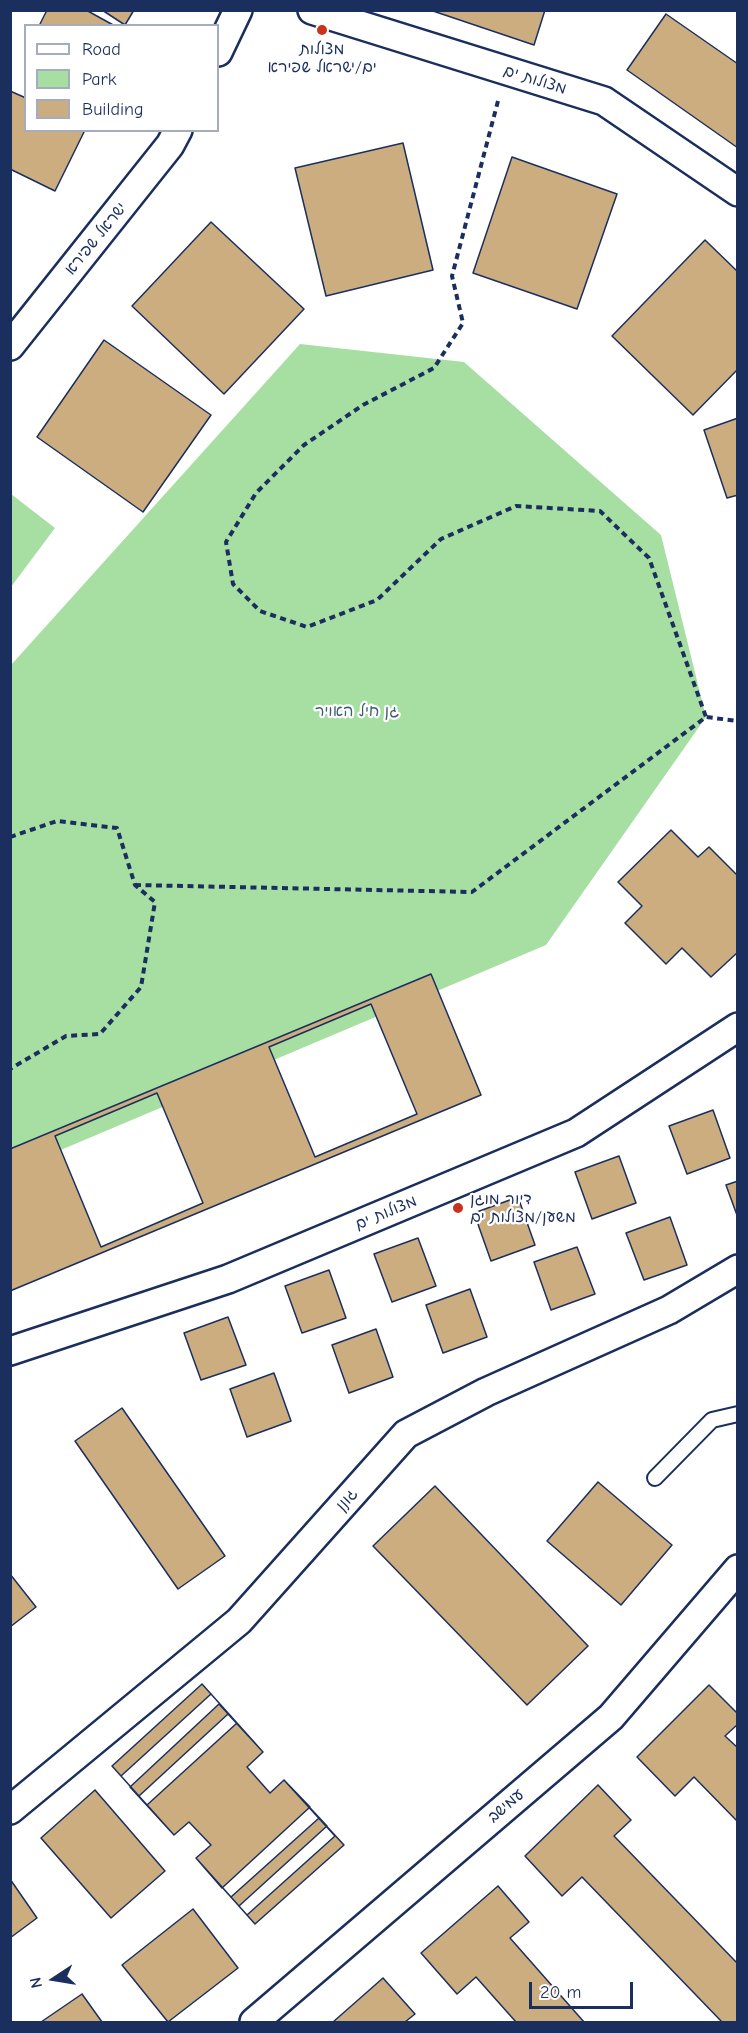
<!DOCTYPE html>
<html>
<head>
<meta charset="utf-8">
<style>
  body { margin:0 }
  #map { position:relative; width:748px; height:2033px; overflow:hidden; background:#fff; font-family:"Comic Neue",sans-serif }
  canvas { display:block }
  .frame { position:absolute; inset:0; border:12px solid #1b2f5e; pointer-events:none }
  .legend { position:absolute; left:24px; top:24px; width:195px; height:108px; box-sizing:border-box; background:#fff; border:2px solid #a4acbf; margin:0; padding:8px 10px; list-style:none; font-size:18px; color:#1b2f5e }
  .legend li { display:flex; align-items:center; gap:12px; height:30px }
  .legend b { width:30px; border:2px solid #a4acbf }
  .north { position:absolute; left:24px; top:1949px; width:60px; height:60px; -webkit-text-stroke:4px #fff; paint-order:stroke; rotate:258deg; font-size:16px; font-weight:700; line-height:24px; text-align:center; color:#1b2f5e }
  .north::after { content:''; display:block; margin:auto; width:21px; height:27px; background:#1b2f5e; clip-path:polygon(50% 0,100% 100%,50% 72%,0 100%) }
  .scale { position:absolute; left:529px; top:1982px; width:104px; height:27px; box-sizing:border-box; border:3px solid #1b2f5e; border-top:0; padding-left:8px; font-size:18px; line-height:21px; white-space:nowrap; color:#1b2f5e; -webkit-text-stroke:4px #fff; paint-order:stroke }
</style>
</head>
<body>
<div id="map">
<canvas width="748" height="2033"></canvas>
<div class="frame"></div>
<ul class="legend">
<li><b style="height:8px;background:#fff"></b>Road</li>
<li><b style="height:16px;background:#a7dfa3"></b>Park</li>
<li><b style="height:16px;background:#cbad80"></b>Building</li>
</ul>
<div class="north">N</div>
<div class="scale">20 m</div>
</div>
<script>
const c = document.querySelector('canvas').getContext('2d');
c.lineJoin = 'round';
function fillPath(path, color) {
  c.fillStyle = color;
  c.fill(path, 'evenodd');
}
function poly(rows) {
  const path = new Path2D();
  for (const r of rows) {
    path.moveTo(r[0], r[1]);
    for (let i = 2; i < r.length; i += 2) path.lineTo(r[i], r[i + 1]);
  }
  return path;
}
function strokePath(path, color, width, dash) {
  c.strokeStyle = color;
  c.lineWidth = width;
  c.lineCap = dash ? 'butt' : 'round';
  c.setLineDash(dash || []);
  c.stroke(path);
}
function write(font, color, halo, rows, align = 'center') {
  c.font = font + ' "Comic Neue","Playpen Sans Hebrew",sans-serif';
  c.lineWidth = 4.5;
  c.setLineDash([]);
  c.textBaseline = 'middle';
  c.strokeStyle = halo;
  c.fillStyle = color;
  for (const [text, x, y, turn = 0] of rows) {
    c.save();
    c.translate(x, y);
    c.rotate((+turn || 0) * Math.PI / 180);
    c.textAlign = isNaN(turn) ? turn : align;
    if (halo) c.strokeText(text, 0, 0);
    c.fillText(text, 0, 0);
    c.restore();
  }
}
const green = poly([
  [300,344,464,362,661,535,706,717,546,945,11,1171,11,665],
  [11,494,55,528,11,587,10,587]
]);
const building = poly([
  [47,10,86,10,115,26,39,26,47,10],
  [102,10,134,10,125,25,102,10],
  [430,10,545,10,534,45,430,10],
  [666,14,738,64,738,148,627,70,666,14],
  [10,91,26,98,26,130,85,130,55,191,10,169,10,91],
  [403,143,433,270,326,296,295,168,403,143],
  [512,157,617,194,577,309,473,273,512,157],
  [211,222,304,309,224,394,132,306,211,222],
  [705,240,738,272,738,369,693,415,612,336,705,240],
  [104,340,211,415,143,512,37,437,104,340],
  [738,418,738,495,727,498,704,430,738,418],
  [671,830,698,857,709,847,738,876,738,952,711,977,682,948,666,964,625,923,642,906,618,882,671,830],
  [431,974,481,1095,10,1291,10,1149,431,974],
  [371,1004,417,1114,315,1157,269,1047,371,1004],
  [157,1093,203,1203,101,1247,55,1136,157,1093],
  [713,1110,730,1158,687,1174,669,1126,713,1110],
  [619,1156,636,1203,592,1219,575,1172,619,1156],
  [738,1181,738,1218,726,1185,738,1181],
  [518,1197,535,1245,491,1261,474,1213,518,1197],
  [670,1217,687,1265,644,1280,626,1233,670,1217],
  [418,1238,436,1286,392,1302,374,1254,418,1238],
  [577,1247,595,1294,551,1310,534,1262,577,1247],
  [329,1270,346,1318,302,1333,285,1286,329,1270],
  [470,1289,487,1337,443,1353,426,1305,470,1289],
  [228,1317,246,1365,201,1380,184,1333,228,1317],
  [376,1329,393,1377,349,1393,332,1345,376,1329],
  [274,1373,291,1421,247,1437,230,1389,274,1373],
  [122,1408,225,1556,178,1589,75,1441,122,1408],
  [598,1482,672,1545,621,1605,547,1541,598,1482],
  [435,1486,588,1646,527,1705,373,1546,435,1486],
  [10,1574,36,1607,10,1627,10,1574],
  [202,1684,263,1752,247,1767,270,1793,284,1780,344,1845,255,1924,196,1858,211,1845,189,1822,174,1835,112,1766,202,1684],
  [709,1685,738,1714,738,1724,725,1736,738,1748,738,1822,694,1777,675,1796,637,1757,709,1685],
  [211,1694,263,1752,247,1767,270,1793,284,1780,335,1836,247,1915,196,1858,211,1845,189,1822,174,1835,121,1776,211,1694],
  [219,1704,263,1752,247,1767,270,1793,284,1780,327,1826,239,1906,196,1858,211,1845,189,1822,174,1835,130,1787,219,1704],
  [228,1714,263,1752,247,1767,270,1793,284,1780,319,1818,231,1897,196,1858,211,1845,189,1822,174,1835,139,1796,228,1714],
  [237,1723,263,1752,247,1767,270,1793,284,1780,310,1807,222,1888,196,1858,211,1845,189,1822,174,1835,147,1805,237,1723],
  [598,1785,631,1820,614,1836,738,1964,738,2022,722,2022,582,1877,562,1896,525,1856,598,1785],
  [95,1790,165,1871,111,1918,41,1838,95,1790],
  [10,1879,37,1918,10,1938,10,1879],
  [498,1886,529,1922,510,1938,584,2022,516,2022,476,1977,457,1994,421,1953,498,1886],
  [193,1909,238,1968,168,2022,122,1965,193,1909],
  [383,1978,415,2014,405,2022,333,2022,383,1978],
  [82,1994,102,2022,41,2022,82,1994]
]);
const path = poly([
  [498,101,452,276,463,323,434,368,363,405,304,445,256,493,226,542,233,584,260,611,307,627,377,600,441,539,516,506,600,511,649,558,706,717],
  [10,837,57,821,117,828,135,885,155,902,141,987,100,1034,66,1036,10,1069],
  [135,885,472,892,706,717,738,721]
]);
const lane = poly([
  [655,1478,712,1420,738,1414]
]);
const street = poly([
  [312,10,604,101,738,192],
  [218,52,238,10],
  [10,346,170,145,178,130],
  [10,1351,228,1279,576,1133,738,1027],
  [10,1810,239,1621,406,1434,486,1392,669,1310,738,1269],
  [254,2022,611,1717,738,1569]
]);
const markers = [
  [322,30,6,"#c8321e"],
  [458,1208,6,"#c8321e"]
];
const poiNames = [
  ["מצולות",322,49],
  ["ים/ישראל שפירא",322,67],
  ["דיור מוגן",470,1199,"left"],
  ["משען/מצולות ים",470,1217,"left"]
];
const streetNames = [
  ["מצולות ים",535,80,17],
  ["ישראל שפירא",96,239,-51],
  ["מצולות ים",386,1213,-23],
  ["גונן",347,1500,-48],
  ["עמישב",506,1806,-41]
];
const parkNames = [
  ["גן חיל האויר",357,711]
];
fillPath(green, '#a7dfa3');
fillPath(building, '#cbad80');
strokePath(building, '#1b2f5e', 1.5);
strokePath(lane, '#1b2f5e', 18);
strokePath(street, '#1b2f5e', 32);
strokePath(path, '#1b2f5e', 4, [6, 4.5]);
strokePath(lane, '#fff', 14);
strokePath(street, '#fff', 27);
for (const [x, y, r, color] of markers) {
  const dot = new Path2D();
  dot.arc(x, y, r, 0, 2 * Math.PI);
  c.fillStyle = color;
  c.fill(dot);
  strokePath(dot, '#fff', 2);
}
write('16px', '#1b2f5e', '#fff', poiNames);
write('16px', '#1b2f5e', '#fff', streetNames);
write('16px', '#3e5b6f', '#fff', parkNames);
</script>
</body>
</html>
